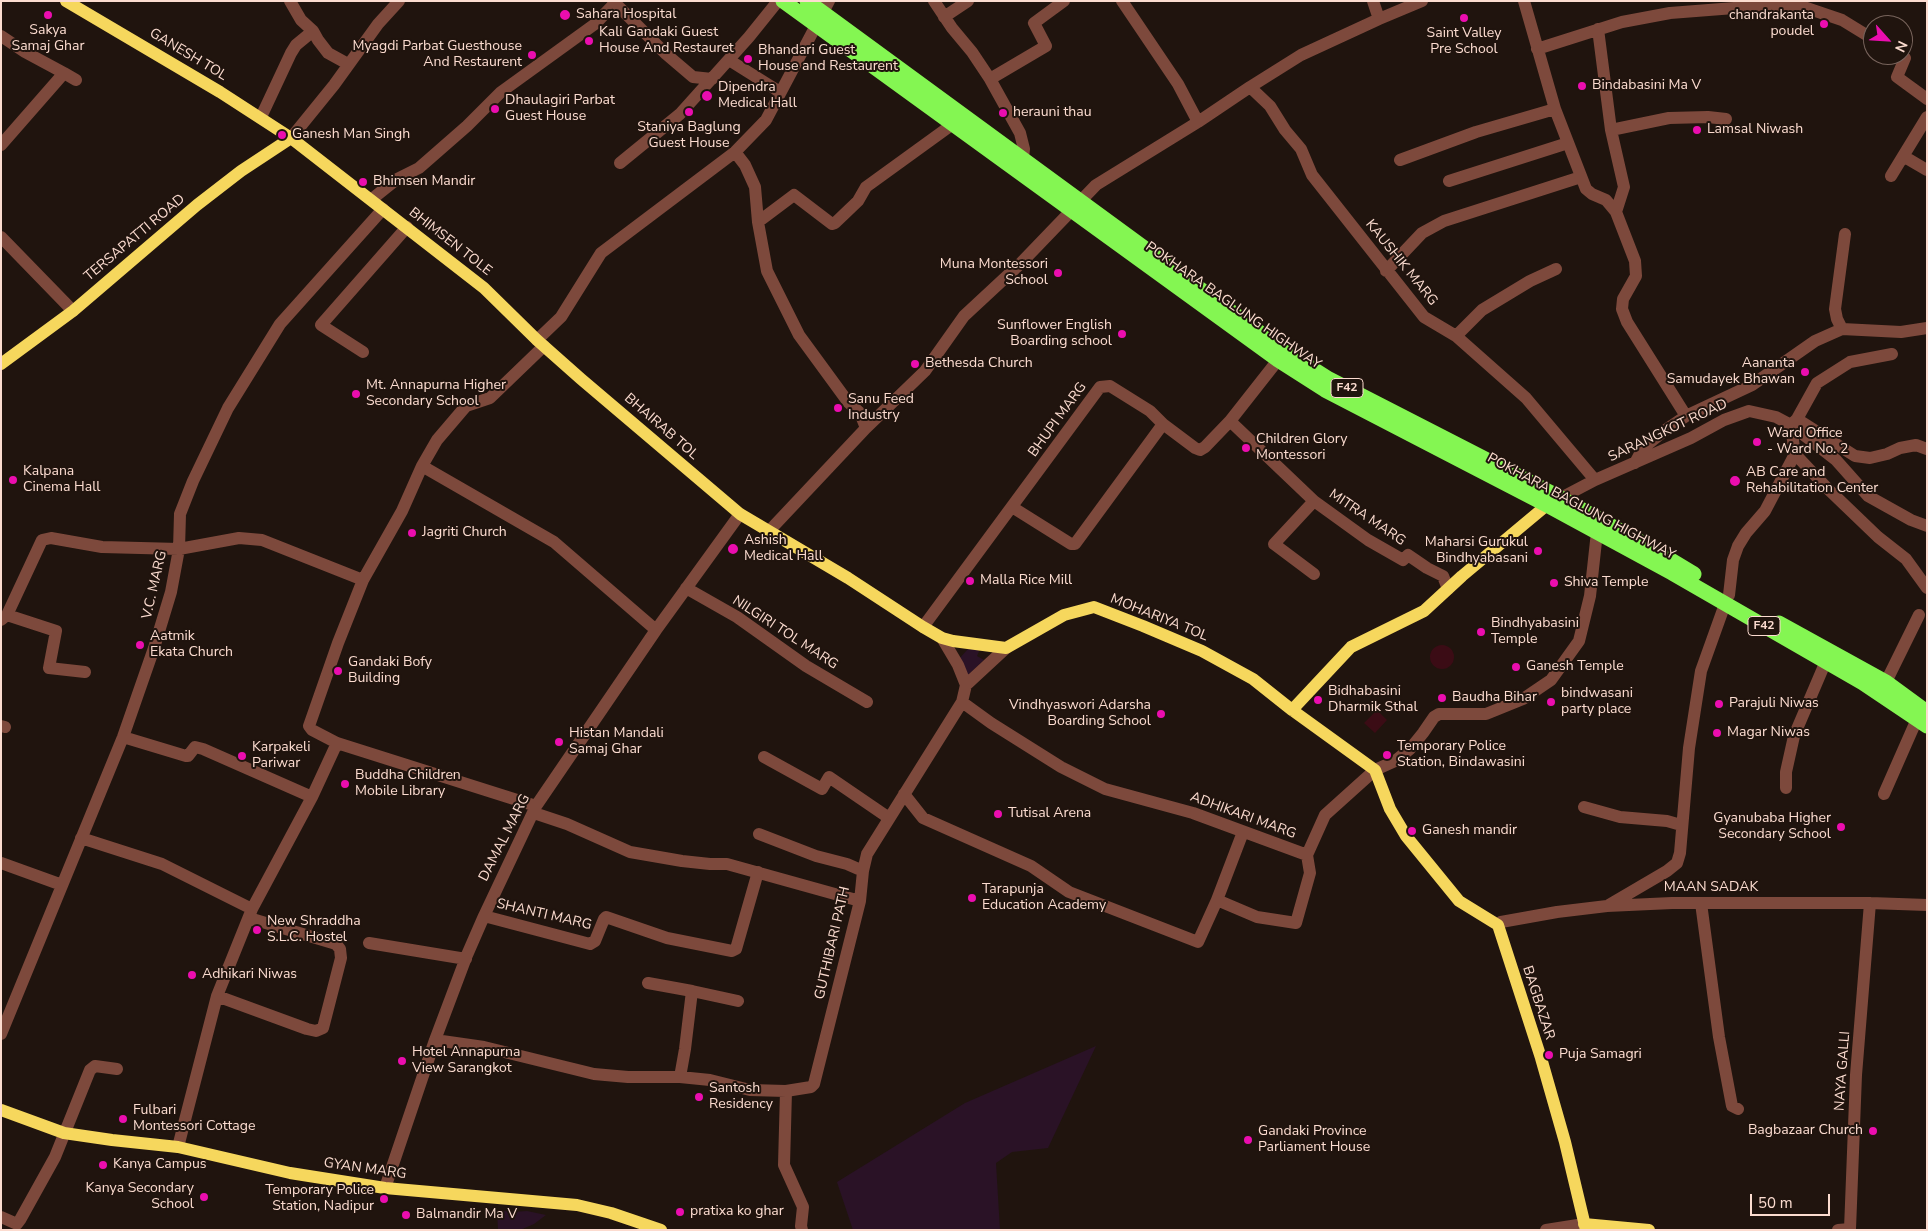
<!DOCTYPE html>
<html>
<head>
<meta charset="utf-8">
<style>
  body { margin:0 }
  #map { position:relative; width:1928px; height:1231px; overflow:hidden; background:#20140e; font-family:"Nunito Sans",sans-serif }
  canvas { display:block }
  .frame { position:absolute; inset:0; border:2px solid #fcdcd0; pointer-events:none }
  .north { position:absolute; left:1863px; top:15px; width:50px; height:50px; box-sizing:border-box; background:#20140e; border:1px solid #78645c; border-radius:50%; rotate:116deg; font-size:14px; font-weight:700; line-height:20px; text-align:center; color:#fcdcd0 }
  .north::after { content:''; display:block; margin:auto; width:18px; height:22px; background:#eb0daf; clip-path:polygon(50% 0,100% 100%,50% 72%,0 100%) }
  .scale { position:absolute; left:1750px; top:1194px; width:80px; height:22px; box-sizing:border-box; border:2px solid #fcdcd0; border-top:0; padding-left:6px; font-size:15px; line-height:18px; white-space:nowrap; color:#fcdcd0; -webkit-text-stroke:4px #20140e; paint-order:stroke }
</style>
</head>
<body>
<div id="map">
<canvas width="1928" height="1231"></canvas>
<div class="frame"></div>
<div class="north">N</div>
<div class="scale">50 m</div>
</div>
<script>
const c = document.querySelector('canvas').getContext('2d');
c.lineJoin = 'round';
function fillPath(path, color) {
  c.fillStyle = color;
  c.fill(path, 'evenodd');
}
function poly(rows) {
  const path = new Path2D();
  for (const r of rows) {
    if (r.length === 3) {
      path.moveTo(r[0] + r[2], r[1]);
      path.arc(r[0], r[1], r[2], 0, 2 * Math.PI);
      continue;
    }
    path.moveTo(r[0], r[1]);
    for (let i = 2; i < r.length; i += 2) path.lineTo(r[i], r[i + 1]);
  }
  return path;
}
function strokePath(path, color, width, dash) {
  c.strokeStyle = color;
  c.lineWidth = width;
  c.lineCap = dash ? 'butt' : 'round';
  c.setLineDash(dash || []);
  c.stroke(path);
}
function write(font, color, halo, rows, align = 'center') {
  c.font = font + ' "Nunito Sans",sans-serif';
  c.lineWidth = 4;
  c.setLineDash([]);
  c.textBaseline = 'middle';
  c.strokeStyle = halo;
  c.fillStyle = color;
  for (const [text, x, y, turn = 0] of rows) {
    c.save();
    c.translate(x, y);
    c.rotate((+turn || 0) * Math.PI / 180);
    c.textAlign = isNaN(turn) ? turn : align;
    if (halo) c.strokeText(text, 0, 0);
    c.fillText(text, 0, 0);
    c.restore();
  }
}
const green = poly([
  [968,649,980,649,977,656,984,660,967,676,958,660],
  [1096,1046,1048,1148,1012,1152,996,1163,1000,1230,853,1230,837,1182,965,1103],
  [497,1210,513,1212,527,1211,546,1215,534,1224,520,1230,498,1230]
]);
const water = poly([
  [1442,657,12],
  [1377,710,1387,720,1375,733,1364,723]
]);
const minor = poly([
  [613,1,666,54,693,77,712,79],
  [934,1,952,28,972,52,990,79],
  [1122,1,1178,84,1198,122],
  [1373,1,1379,19],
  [1524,1,1555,109,1586,189,1592,194,1606,200,1616,212,1635,261,1636,276,1623,299,1622,309,1627,322,1686,416],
  [1798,5,1842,20,1873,39],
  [944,17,968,1],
  [1598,29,1611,130,1669,118,1708,117,1726,119],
  [313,31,318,40,328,53,348,64],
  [1,36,25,52,64,73],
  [1537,49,1622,22,1670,13,1760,6,1789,7,1798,5,1799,1],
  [1899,55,1905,58,1897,77,1927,99],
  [729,60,780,92],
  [1250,87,1270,106,1285,130,1301,149,1312,175,1424,317,1456,336,1526,398,1595,480],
  [261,117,291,53,296,45,313,31,301,20,290,1],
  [1611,130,1624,187,1616,212],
  [291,138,334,85,378,24,399,1],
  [1,145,64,73,76,80],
  [735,152,745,165,755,187,758,222,767,271,799,335,848,402,860,413,866,428],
  [1903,156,1927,170],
  [1023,158,1024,149,1020,133,990,79,1046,46,1034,23,1064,1],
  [1400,160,1476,132,1555,109],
  [620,163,680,114,749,37,778,1],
  [1891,176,1927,117],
  [1449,181,1568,143],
  [372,199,397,179,419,168,467,126,501,92,595,24,615,3],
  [758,222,794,195,832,224,835,223,858,201,866,187,953,124],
  [1,237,73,311],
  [1386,271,1422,233,1444,221,1581,177],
  [1842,329,1837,319,1835,309,1845,234],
  [1456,336,1482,310,1530,281,1556,269],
  [537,340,561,317,601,253,735,152,766,120,829,1],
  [363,352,321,325,407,227],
  [1892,354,1850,362,1817,383,1797,419,1791,425,1794,448,1795,454,1828,489,1878,537,1906,559,1927,588],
  [1278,360,1230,421,1314,501,1274,544,1314,574],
  [1797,419,1855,456,1870,458,1887,454,1900,448,1916,445,1927,449],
  [1635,463,1643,448,1664,431,1686,416,1752,385,1815,341,1842,329,1901,332,1927,328],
  [422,466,554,542,656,630],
  [1314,501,1368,540,1403,560,1408,555,1427,568,1443,576,1448,589],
  [1555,501,1595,480,1691,438,1724,420,1749,411,1776,417,1791,425,1836,460,1868,496,1911,520,1927,526],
  [1012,507,1071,544,1075,544,1163,424],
  [770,530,866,428,925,371,964,316,1020,264,1096,185,1198,122,1250,87,1301,55,1379,19,1422,1],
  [686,588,737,617,806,666,867,702],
  [1729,595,1733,560,1738,546,1746,533,1765,511,1795,454],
  [7,615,56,631,49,668,85,672],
  [1,620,7,615,42,540,51,538,102,547,179,549,239,538,262,540,363,580],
  [923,627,1100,387,1110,386,1150,411,1163,424,1195,448,1200,450,1205,447,1230,421],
  [1886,682,1919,615],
  [966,685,1006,648],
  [1,726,5,727],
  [123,737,186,756,188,756,195,747,203,749,312,797],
  [764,757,822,789,829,777,889,818],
  [1786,788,1786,772,1794,736,1826,661],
  [904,794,923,818,1031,866,1069,892,1198,942,1217,900,1257,917,1296,923,1310,873,1307,855,1193,813,1105,789,1061,767,991,723,962,702],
  [1884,794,1917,719],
  [536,806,337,743,312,730,309,726,338,643,363,580,402,511,422,466,437,440,466,406,490,398,544,346],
  [1584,807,1620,817,1667,821,1681,825],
  [534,813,567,824,630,852,682,861,710,864,727,864,860,901],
  [759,834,816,856,847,864,863,871],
  [81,838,162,864,252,909],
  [1307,855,1325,815,1375,770,1395,761,1410,749,1423,733,1434,717,1439,714,1486,714,1523,699,1551,680,1579,641,1590,596,1597,532],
  [1,863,62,885],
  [1217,900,1243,832],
  [1701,903,1719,1037,1732,1106,1738,1109],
  [1609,905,1667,871,1677,863,1680,853,1689,748,1701,671,1725,604],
  [484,916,590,944,595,941,604,919,606,917,667,938,732,951,736,949,758,872],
  [1498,925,1501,922,1557,912,1607,906,1672,903,1870,903,1927,905],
  [369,943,466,959],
  [648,983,692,991],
  [217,996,307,1029,316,1031,323,1028,341,958,340,949,336,944,249,918],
  [1,1034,123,737,154,648,171,592,179,549,180,514,193,481,228,408,280,324,383,209],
  [435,1040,484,1047,594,1074,628,1077,680,1077,710,1080,750,1090,786,1091],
  [680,1077,685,1049,692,991,738,1001],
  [178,1147,217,996,252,909,312,797,337,743],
  [385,1188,435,1040,467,955,484,916,536,806,656,630,740,514],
  [1,1217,17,1224,20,1220,55,1157,90,1070,95,1066,117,1069],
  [802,1230,801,1226,803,1207,784,1165,786,1091,811,1087,814,1084,860,901,863,871,867,854,962,702,966,685,958,665,942,638],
  [1546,1230,1584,1224],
  [1838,1230,1850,1229,1856,1075,1870,903]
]);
const major = poly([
  [66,1,220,92,291,138,484,288,537,340,581,379,740,514,848,578,923,627,942,638,953,641,1006,648,1064,615,1094,607,1143,626,1202,651,1253,679,1292,710,1375,770,1390,809,1406,836,1459,901,1498,925,1541,1058,1565,1142,1586,1230],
  [1,364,73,311,197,205,241,171,291,138],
  [1292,710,1351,647,1424,611,1462,576,1547,505],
  [1,1110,64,1133,112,1140,178,1147,290,1173,385,1188,577,1205,611,1213,661,1230],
  [1584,1224,1649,1230]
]);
const highway = poly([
  [783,1,1278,360,1325,390,1547,505,1672,573,1863,683,1927,726],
  [807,1,1285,351,1329,379,1561,498,1646,545,1694,574],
  [1779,623,1886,682,1927,712]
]);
const markers = [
  [48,15,5,"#eb0daf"],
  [565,15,6,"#eb0daf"],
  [1464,18,5,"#eb0daf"],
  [1824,24,5,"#eb0daf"],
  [589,41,5,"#eb0daf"],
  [532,55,5,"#eb0daf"],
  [748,59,5,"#eb0daf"],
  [1582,86,5,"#eb0daf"],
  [707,96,6,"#eb0daf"],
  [495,109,5,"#eb0daf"],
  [689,112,5,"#eb0daf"],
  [1003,113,5,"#eb0daf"],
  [1697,130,5,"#eb0daf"],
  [282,135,5,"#eb0daf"],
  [363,182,5,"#eb0daf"],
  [1058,273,5,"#eb0daf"],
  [1122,334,5,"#eb0daf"],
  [915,364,5,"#eb0daf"],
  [1805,372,5,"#eb0daf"],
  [356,394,5,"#eb0daf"],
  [838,408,5,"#eb0daf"],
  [1757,442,5,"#eb0daf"],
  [1246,448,5,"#eb0daf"],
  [13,480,5,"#eb0daf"],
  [1735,481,6,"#eb0daf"],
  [412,533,5,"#eb0daf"],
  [733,549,6,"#eb0daf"],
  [1538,551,5,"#eb0daf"],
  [970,581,5,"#eb0daf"],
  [1554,583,5,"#eb0daf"],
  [1481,632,5,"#eb0daf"],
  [140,645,5,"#eb0daf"],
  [1516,667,5,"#eb0daf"],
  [338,671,5,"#eb0daf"],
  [1442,698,5,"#eb0daf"],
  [1318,700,5,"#eb0daf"],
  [1551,702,5,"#eb0daf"],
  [1719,704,5,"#eb0daf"],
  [1161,714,5,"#eb0daf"],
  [1717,733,5,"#eb0daf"],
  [559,742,5,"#eb0daf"],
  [1387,755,5,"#eb0daf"],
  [242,756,5,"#eb0daf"],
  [345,784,5,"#eb0daf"],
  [998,814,5,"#eb0daf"],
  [1841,827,5,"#eb0daf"],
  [1412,831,5,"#eb0daf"],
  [972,898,5,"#eb0daf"],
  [257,930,5,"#eb0daf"],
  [192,975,5,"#eb0daf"],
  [1549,1055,5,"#eb0daf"],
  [402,1061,5,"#eb0daf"],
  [699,1097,5,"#eb0daf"],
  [123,1119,5,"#eb0daf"],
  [1873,1131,5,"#eb0daf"],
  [1248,1140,5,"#eb0daf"],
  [103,1165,5,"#eb0daf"],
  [204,1197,5,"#eb0daf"],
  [384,1199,5,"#eb0daf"],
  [680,1212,5,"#eb0daf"],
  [406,1215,5,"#eb0daf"]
];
const shields = [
  [1347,388,32],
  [1764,626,32]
];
const shieldNames = [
  ["F42",1347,388],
  ["F42",1764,626]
];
const poiNames = [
  ["Sahara Hospital",576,15],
  ["chandrakanta",1814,16,"right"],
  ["poudel",1814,32,"right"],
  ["Sakya",48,31,"center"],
  ["Samaj Ghar",48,47,"center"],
  ["Kali Gandaki Guest",599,33],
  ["House And Restauret",599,49],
  ["Saint Valley",1464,34,"center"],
  ["Pre School",1464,50,"center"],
  ["Myagdi Parbat Guesthouse",522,47,"right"],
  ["And Restaurent",522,63,"right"],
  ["Bhandari Guest",758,51],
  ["House and Restaurent",758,67],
  ["Bindabasini Ma V",1592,86],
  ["Dipendra",718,88],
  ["Medical Hall",718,104],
  ["Dhaulagiri Parbat",505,101],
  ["Guest House",505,117],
  ["herauni thau",1013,113],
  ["Staniya Baglung",689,128,"center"],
  ["Guest House",689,144,"center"],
  ["Lamsal Niwash",1707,130],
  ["Ganesh Man Singh",292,135],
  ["Bhimsen Mandir",373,182],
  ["Muna Montessori",1048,265,"right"],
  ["School",1048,281,"right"],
  ["Sunflower English",1112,326,"right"],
  ["Boarding school",1112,342,"right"],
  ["Bethesda Church",925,364],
  ["Aananta",1795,364,"right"],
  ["Samudayek Bhawan",1795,380,"right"],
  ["Mt. Annapurna Higher",366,386],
  ["Secondary School",366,402],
  ["Sanu Feed",848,400],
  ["Industry",848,416],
  ["Ward Office",1767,434],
  ["- Ward No. 2",1767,450],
  ["Children Glory",1256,440],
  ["Montessori",1256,456],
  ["Kalpana",23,472],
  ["Cinema Hall",23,488],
  ["AB Care and",1746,473],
  ["Rehabilitation Center",1746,489],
  ["Jagriti Church",422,533],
  ["Ashish",744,541],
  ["Medical Hall",744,557],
  ["Maharsi Gurukul",1528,543,"right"],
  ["Bindhyabasani",1528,559,"right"],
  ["Malla Rice Mill",980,581],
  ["Shiva Temple",1564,583],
  ["Bindhyabasini",1491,624],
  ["Temple",1491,640],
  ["Aatmik",150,637],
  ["Ekata Church",150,653],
  ["Gandaki Bofy",348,663],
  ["Building",348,679],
  ["Ganesh Temple",1526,667],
  ["Bidhabasini",1328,692],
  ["Dharmik Sthal",1328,708],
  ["bindwasani",1561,694],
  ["party place",1561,710],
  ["Baudha Bihar",1452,698],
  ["Parajuli Niwas",1729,704],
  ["Vindhyaswori Adarsha",1151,706,"right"],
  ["Boarding School",1151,722,"right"],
  ["Magar Niwas",1727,733],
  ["Histan Mandali",569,734],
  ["Samaj Ghar",569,750],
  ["Temporary Police",1397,747],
  ["Station, Bindawasini",1397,763],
  ["Karpakeli",252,748],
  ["Pariwar",252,764],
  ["Buddha Children",355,776],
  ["Mobile Library",355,792],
  ["Tutisal Arena",1008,814],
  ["Gyanubaba Higher",1831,819,"right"],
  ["Secondary School",1831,835,"right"],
  ["Ganesh mandir",1422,831],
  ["Tarapunja",982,890],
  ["Education Academy",982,906],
  ["New Shraddha",267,922],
  ["S.L.C. Hostel",267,938],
  ["Adhikari Niwas",202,975],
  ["Hotel Annapurna",412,1053],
  ["View Sarangkot",412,1069],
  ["Puja Samagri",1559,1055],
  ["Santosh",709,1089],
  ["Residency",709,1105],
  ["Fulbari",133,1111],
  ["Montessori Cottage",133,1127],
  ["Bagbazaar Church",1863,1131,"right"],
  ["Gandaki Province",1258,1132],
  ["Parliament House",1258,1148],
  ["Kanya Campus",113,1165],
  ["Kanya Secondary",194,1189,"right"],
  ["School",194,1205,"right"],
  ["Temporary Police",374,1191,"right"],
  ["Station, Nadipur",374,1207,"right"],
  ["pratixa ko ghar",690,1212],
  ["Balmandir Ma V",416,1215]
];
const streetNames = [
  ["GANESH TOL",188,55,31],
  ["TERSAPATTI ROAD",135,238,-40],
  ["BHIMSEN TOLE",450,242,38],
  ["KAUSHIK MARG",1401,263,51],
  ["POKHARA BAGLUNG HIGHWAY",1233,306,35],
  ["BHUPI MARG",1058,420,-54],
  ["BHAIRAB TOL",661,427,41],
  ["SARANGKOT ROAD",1668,431,-25],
  ["POKHARA BAGLUNG HIGHWAY",1581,507,28],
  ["MITRA MARG",1367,518,34],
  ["V.C. MARG",155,585,-77],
  ["MOHARIYA TOL",1159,618,22],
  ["NILGIRI TOL MARG",785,633,33],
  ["ADHIKARI MARG",1243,816,20],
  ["DAMAL MARG",505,838,-63],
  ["MAAN SADAK",1711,888],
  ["SHANTI MARG",544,915,13],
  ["GUTHIBARI PATH",833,943,-77],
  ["BAGBAZAR",1538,1003,72],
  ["NAYA GALLI",1843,1071,-86],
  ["GYAN MARG",365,1169,8]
];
fillPath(green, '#2a1226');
fillPath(water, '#3b0c15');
strokePath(minor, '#7d493c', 12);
strokePath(major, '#f6d75d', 12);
strokePath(highway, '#84f652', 15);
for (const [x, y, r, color] of markers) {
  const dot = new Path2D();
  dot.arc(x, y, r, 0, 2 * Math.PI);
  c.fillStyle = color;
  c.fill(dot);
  strokePath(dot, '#20140e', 2);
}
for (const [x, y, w] of shields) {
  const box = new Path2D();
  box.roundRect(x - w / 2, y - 9.5, w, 19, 4);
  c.fillStyle = '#20140e';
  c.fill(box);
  strokePath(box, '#fcdcd0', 1);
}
write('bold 12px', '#fcdcd0', null, shieldNames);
write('14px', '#fcdcd0', '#20140e', poiNames, 'left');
write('14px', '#fcdcd0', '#20140e', streetNames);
</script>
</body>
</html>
